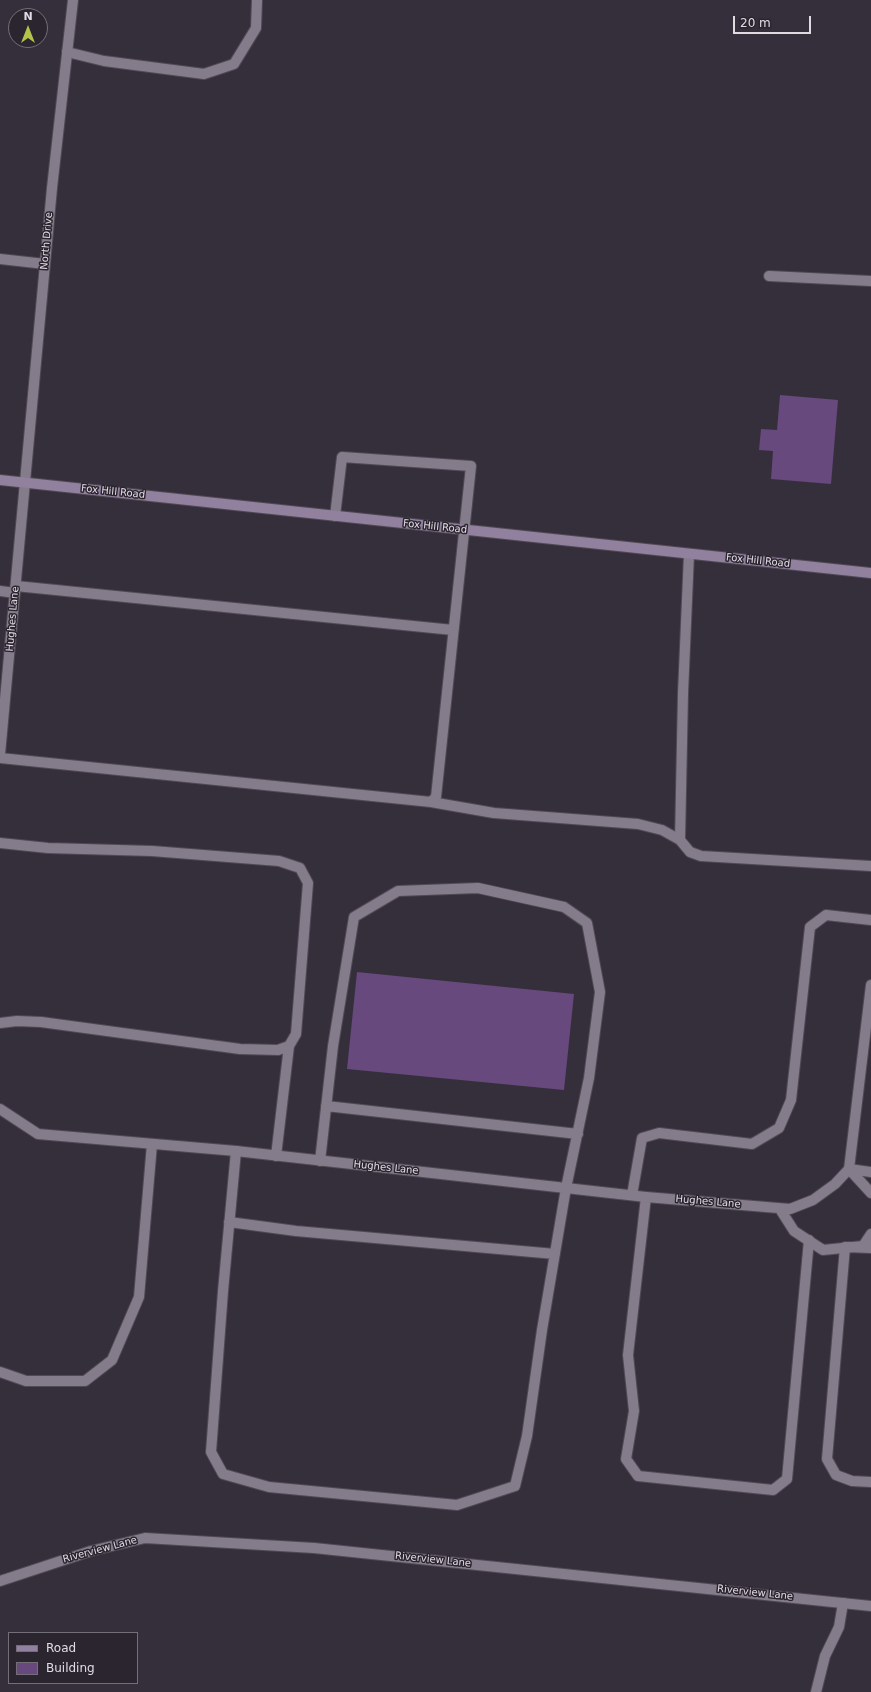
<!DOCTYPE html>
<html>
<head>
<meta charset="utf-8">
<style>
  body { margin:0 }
  #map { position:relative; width:871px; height:1692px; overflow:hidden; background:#352f3b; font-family:"DejaVu Sans",sans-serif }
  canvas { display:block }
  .legend { position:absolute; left:8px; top:1632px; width:130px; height:52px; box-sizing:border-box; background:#2b2530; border:1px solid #736e78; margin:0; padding:5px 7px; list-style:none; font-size:12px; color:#e0dbe3 }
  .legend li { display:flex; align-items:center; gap:8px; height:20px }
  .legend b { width:20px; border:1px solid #736e78 }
  .north { position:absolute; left:8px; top:8px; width:40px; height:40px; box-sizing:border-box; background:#2b2530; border:1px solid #736e78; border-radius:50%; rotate:0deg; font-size:11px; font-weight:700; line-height:16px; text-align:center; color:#e0dbe3 }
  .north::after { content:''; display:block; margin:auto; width:14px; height:18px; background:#b4c24a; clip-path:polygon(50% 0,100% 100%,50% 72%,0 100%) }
  .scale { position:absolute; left:733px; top:16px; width:78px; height:18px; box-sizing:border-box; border:2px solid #e0dbe3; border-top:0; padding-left:5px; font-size:12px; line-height:14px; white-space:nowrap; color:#e0dbe3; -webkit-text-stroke:3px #2b2530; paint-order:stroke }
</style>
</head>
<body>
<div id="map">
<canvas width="871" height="1692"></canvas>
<ul class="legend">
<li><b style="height:5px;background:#91809e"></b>Road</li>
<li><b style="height:11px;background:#67497d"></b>Building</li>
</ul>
<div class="north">N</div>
<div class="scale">20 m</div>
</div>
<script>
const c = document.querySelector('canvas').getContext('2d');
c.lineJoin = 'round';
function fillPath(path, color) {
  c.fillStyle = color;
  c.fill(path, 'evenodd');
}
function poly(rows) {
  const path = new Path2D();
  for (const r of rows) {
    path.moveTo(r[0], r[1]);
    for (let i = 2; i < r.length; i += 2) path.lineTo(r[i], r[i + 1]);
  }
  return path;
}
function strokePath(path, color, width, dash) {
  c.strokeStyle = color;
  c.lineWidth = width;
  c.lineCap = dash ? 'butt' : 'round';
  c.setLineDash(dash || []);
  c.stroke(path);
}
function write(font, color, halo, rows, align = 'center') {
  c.font = font + ' "DejaVu Sans",sans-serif';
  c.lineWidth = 3;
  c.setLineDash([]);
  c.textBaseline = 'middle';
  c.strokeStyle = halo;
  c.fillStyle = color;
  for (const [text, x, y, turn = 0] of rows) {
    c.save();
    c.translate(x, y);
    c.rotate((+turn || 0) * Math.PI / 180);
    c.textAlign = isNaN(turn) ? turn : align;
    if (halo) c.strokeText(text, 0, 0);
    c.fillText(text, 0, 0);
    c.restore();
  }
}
const building = poly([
  [780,395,838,400,831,484,771,479,773,451,759,450,761,429,777,430],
  [357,972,574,994,564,1090,347,1069]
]);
const lane = poly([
  [67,52,104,61,204,74,234,64,256,28,257,0],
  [0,259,45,264],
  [769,276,871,281],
  [16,586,453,630],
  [0,591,15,593],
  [0,758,431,802,436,797,471,466,342,457,335,516],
  [431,802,494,813,638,824,662,830,680,840,690,852,701,856,871,866],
  [680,840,683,693,689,554],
  [0,843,48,848,152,851,279,861,300,868,308,883,296,1034,289,1046,278,1050,240,1049,41,1022,17,1021,0,1023],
  [326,1106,578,1134],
  [236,1151,223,1291,211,1452,223,1474,269,1487,457,1505,515,1486,527,1436,542,1330,566,1188,589,1078,600,992,587,923,564,907,478,888,398,891,354,917,333,1046,320,1161],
  [276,1156,289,1046],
  [849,1169,871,1172],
  [632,1195,642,1138,659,1133,752,1144,779,1128,791,1100,810,927,826,915,871,920],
  [646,1197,628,1355,634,1411,626,1459,638,1476,773,1490,787,1479,809,1240],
  [229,1222,296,1231,555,1254],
  [871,1248,845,1247,827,1459,836,1475,852,1481,871,1482],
  [0,1372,26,1381,85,1381,112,1360,139,1297,152,1144],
  [816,1692,825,1656,839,1627,843,1603]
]);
const street = poly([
  [0,754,52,188,73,0],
  [0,1109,38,1134,236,1151,646,1197,790,1209,813,1200,835,1184,849,1169,871,985],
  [849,1169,871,1193],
  [780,1209,794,1231,823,1250,863,1246,871,1234],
  [0,1581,91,1551,145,1538,314,1548,871,1606]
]);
const secondary = poly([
  [0,480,871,573]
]);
const streetNames = [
  ["North Drive",47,241,-85],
  ["Fox Hill Road",113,492,6],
  ["Fox Hill Road",435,527,6],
  ["Fox Hill Road",758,561,6],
  ["Hughes Lane",13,619,-85],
  ["Hughes Lane",386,1168,6],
  ["Hughes Lane",708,1202,5],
  ["Riverview Lane",100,1550,-15],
  ["Riverview Lane",433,1560,6],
  ["Riverview Lane",755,1593,6]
];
fillPath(building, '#67497d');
strokePath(lane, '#504a54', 12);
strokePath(street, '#504a54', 12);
strokePath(secondary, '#504a54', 12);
strokePath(lane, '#847c8a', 10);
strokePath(street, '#847c8a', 10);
strokePath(secondary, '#91809e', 10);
write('10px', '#e0dbe3', '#2b2530', streetNames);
</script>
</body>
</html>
